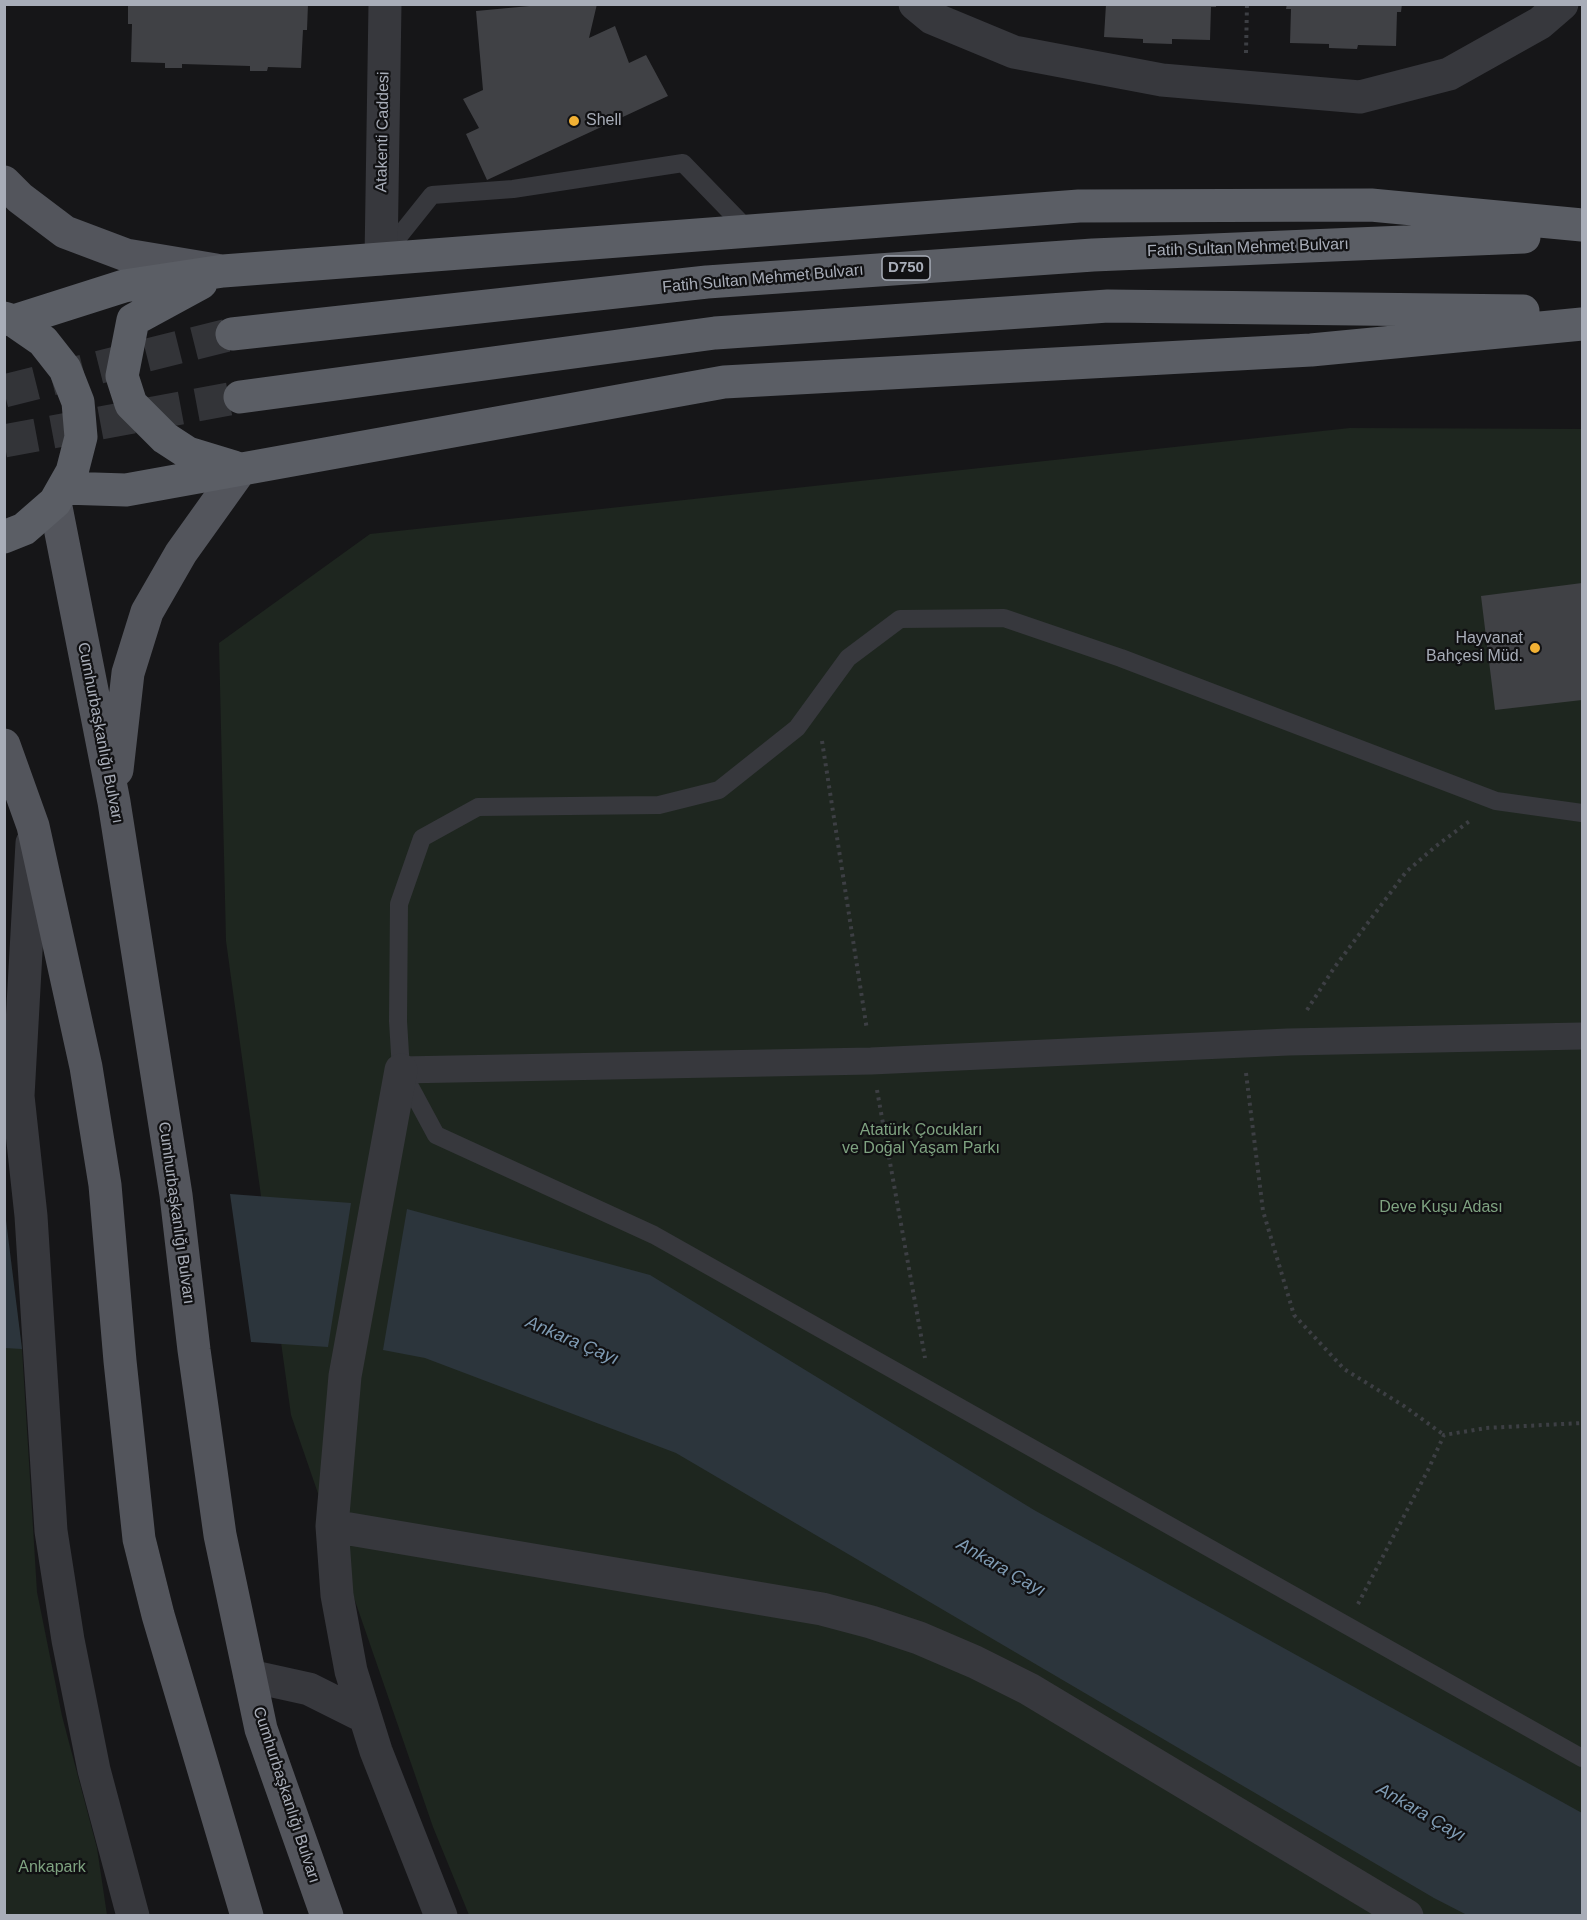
<!DOCTYPE html>
<html>
<head>
<meta charset="utf-8">
<style>
  body { margin:0 }
  #map { position:relative; width:1587px; height:1920px; overflow:hidden; background:#161618; font-family:Helvetica,sans-serif }
  canvas { display:block }
  .frame { position:absolute; inset:0; border:6px solid #a8adb8; pointer-events:none }
</style>
</head>
<body>
<div id="map">
<canvas width="1587" height="1920"></canvas>
<div class="frame"></div>
</div>
<script>
const c = document.querySelector('canvas').getContext('2d');
c.lineJoin = 'round';
function fillPath(path, color) {
  c.fillStyle = color;
  c.fill(path, 'evenodd');
}
function poly(rows) {
  const path = new Path2D();
  for (const r of rows) {
    path.moveTo(r[0], r[1]);
    for (let i = 2; i < r.length; i += 2) path.lineTo(r[i], r[i + 1]);
  }
  return path;
}
function strokePath(path, color, width, dash) {
  c.strokeStyle = color;
  c.lineWidth = width;
  c.lineCap = dash ? 'butt' : 'round';
  c.setLineDash(dash || []);
  c.stroke(path);
}
function write(font, color, halo, rows, align = 'center') {
  c.font = font + ' Helvetica,sans-serif';
  c.lineWidth = 4.5;
  c.setLineDash([]);
  c.textBaseline = 'middle';
  c.strokeStyle = halo;
  c.fillStyle = color;
  for (const [text, x, y, turn = 0] of rows) {
    c.save();
    c.translate(x, y);
    c.rotate((+turn || 0) * Math.PI / 180);
    c.textAlign = isNaN(turn) ? turn : align;
    if (halo) c.strokeText(text, 0, 0);
    c.fillText(text, 0, 0);
    c.restore();
  }
}
const green = poly([
  [1350,428,1582,429,1582,1915,469,1915,433,1827,291,1415,226,941,219,643,370,534],
  [4,1212,22,1349,37,1592,62,1716,97,1848,107,1915,5,1915]
]);
const water = poly([
  [230,1194,351,1203,328,1347,251,1342],
  [407,1209,650,1275,1034,1510,1582,1813,1582,1915,1467,1915,1434,1898,676,1453,425,1358,383,1350],
  [5,1220,6,1220,22,1349,5,1348]
]);
const building = poly([
  [128,4,308,4,307,30,303,30,301,68,268,67,267,71,250,71,250,66,182,64,182,68,165,68,165,63,131,62,132,24,128,24],
  [551,4,597,4,589,38,615,26,629,63,646,55,668,96,487,180,466,134,479,128,463,99,483,90,476,11],
  [1106,4,1216,4,1216,7,1211,7,1210,40,1172,39,1172,44,1143,43,1143,39,1104,37],
  [1287,4,1402,4,1401,12,1397,12,1396,46,1358,45,1357,49,1329,48,1329,44,1290,43,1291,9,1286,9],
  [1582,583,1582,700,1495,710,1481,596]
]);
const trunkTunnel = poly([
  [4,391,232,334],
  [4,441,240,397]
]);
const path = poly([
  [1246,53,1247,4],
  [822,741,867,1030],
  [1307,1010,1334,968,1406,872,1436,846,1471,820],
  [1246,1073,1263,1211,1294,1315,1344,1369,1404,1406,1444,1435],
  [877,1090,925,1358],
  [1358,1604,1428,1470,1444,1435,1486,1428,1582,1423]
]);
const service = poly([
  [384,255,432,195,513,189,683,163,748,230],
  [1582,813,1496,801,1121,658,1004,618,900,619,848,658,797,728,719,790,659,805,478,807,422,838,399,904,398,1021,401,1070,436,1135,654,1235,1582,1758]
]);
const pedestrian = poly([
  [401,1070,871,1061,1288,1042,1582,1036]
]);
const minor = poly([
  [915,4,932,18,1014,52,1162,80,1360,97,1449,74,1540,23,1562,4],
  [381,259,385,4],
  [32,843,18,1096,31,1216,51,1531,68,1640,94,1770,133,1916],
  [401,1070,345,1376,332,1526,337,1595,351,1671,376,1751,441,1916],
  [332,1526,822,1609,871,1622,919,1638,975,1662,1029,1689,1407,1916],
  [250,1676,309,1689,365,1717]
]);
const primary = poly([
  [4,182,20,198,65,232,126,255,216,270],
  [55,502,114,802,176,1195,194,1350,220,1535,261,1729,327,1916],
  [4,745,33,826,86,1067,105,1185,120,1361,139,1539,158,1615,247,1916],
  [117,770,128,673,147,612,181,553,241,469]
]);
const trunk = poly([
  [201,283,133,320,122,376,131,404,165,438,188,453,234,467],
  [4,318,14,321,43,341,65,369,78,402,81,437,72,472,55,502,24,529,4,537],
  [14,321,124,286,223,271,1079,206,1371,205,1582,225],
  [232,334,707,282,1093,255,1524,237],
  [240,397,715,333,1108,306,1523,311],
  [63,488,126,490,724,382,1311,350,1582,324]
]);
const markers = [
  [574,121,6,"#f2b134"],
  [1535,648,6,"#f2b134"]
];
const shields = [
  [906,268,48]
];
const shieldNames = [
  ["D750",906,268]
];
const poiNames = [
  ["Shell",586,121],
  ["Hayvanat",1523,639,"right"],
  ["Bahçesi Müd.",1523,657,"right"]
];
const streetNames = [
  ["Atakenti Caddesi",383,132,-89],
  ["Fatih Sultan Mehmet Bulvarı",1248,248,-2],
  ["Fatih Sultan Mehmet Bulvarı",763,279,-5],
  ["Cumhurbaşkanlığı Bulvarı",100,733,79],
  ["Cumhurbaşkanlığı Bulvarı",176,1213,82],
  ["Cumhurbaşkanlığı Bulvarı",286,1795,72]
];
const parkNames = [
  ["Atatürk Çocukları",921,1131],
  ["ve Doğal Yaşam Parkı",921,1149],
  ["Deve Kuşu Adası",1441,1208],
  ["Ankapark",52,1868]
];
const waterNames = [
  ["Ankara Çayı",572,1341,23],
  ["Ankara Çayı",1001,1568,30],
  ["Ankara Çayı",1421,1813,30]
];
fillPath(green, '#1e261f');
fillPath(water, '#2c353c');
fillPath(building, '#404145');
strokePath(trunkTunnel, '#333438', 33, [33, 16]);
strokePath(path, '#3d3f44', 4, [3, 4.5]);
strokePath(service, '#37383d', 18);
strokePath(pedestrian, '#37383d', 27);
strokePath(minor, '#37383d', 33);
strokePath(primary, '#53555c', 33);
strokePath(trunk, '#5b5e65', 33);
for (const [x, y, r, color] of markers) {
  const dot = new Path2D();
  dot.arc(x, y, r, 0, 2 * Math.PI);
  c.fillStyle = color;
  c.fill(dot);
  strokePath(dot, '#111113', 2);
}
for (const [x, y, w] of shields) {
  const box = new Path2D();
  box.roundRect(x - w / 2, y - 12, w, 24, 4.5);
  c.fillStyle = '#111113';
  c.fill(box);
  strokePath(box, '#a8adb8', 1.5);
}
write('bold 15px', '#a8adb8', null, shieldNames);
write('16px', '#a8adb8', '#111113', poiNames, 'left');
write('16px', '#a8adb8', '#111113', streetNames);
write('16px', '#7fa381', '#111113', parkNames);
write('italic 18px', '#7f9bb3', '#111113', waterNames);
</script>
</body>
</html>
